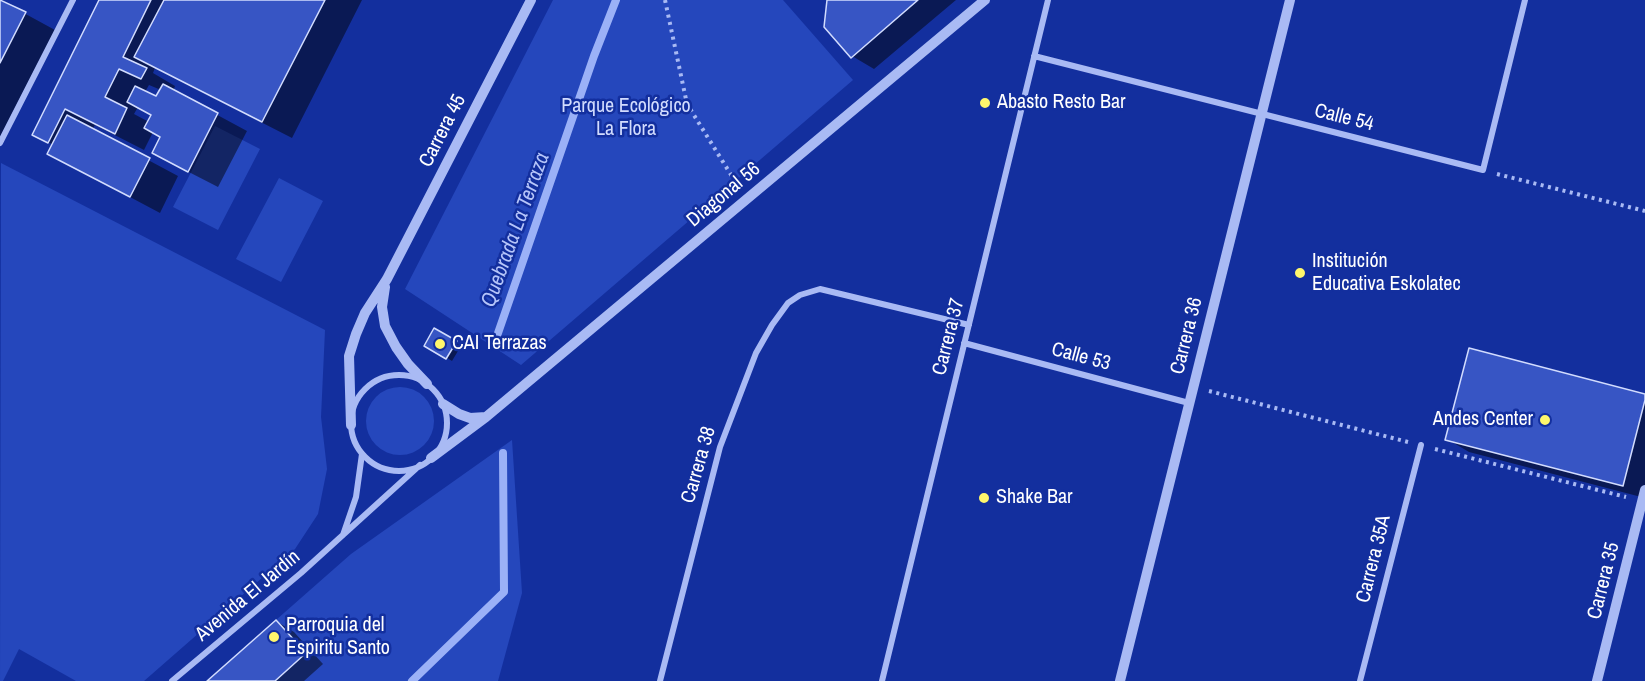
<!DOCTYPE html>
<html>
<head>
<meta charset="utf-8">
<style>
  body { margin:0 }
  canvas { display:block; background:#132f9e }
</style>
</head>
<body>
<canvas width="1645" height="681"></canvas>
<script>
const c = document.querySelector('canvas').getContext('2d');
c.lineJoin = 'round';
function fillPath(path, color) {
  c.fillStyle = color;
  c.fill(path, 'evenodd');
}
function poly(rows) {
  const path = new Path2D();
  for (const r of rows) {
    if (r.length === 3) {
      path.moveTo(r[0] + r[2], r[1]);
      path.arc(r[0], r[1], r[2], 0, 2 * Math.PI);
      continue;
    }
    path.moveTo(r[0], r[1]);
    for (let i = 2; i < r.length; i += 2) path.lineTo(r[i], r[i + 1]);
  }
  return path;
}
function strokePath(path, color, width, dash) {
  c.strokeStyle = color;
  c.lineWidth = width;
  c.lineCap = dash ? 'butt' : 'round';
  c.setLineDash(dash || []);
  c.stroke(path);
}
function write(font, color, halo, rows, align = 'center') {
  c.font = font + ' "Archivo Narrow",sans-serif';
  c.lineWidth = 5;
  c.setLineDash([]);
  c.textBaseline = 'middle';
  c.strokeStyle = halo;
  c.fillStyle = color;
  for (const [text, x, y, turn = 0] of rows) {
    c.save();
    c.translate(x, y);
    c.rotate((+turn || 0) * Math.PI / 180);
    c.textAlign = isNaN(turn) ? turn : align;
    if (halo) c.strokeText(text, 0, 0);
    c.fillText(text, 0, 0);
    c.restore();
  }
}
const green = poly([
  [553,0,783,0,853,80,521,365,405,289],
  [215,126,260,149,218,230,173,207],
  [1,163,325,330,321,417,327,469,318,514,295,549,144,681,76,681,19,649,3,681,0,681],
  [279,178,323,201,281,282,236,259],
  [400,421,34],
  [512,440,522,593,498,681,275,681,306,653,276,620,351,554]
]);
const shadow = poly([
  [0,0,55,30,0,137],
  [101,0,362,0,292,138,155,68,153,73,175,86,173,91,247,131,218,187,183,169,162,137,153,132,144,150,95,125,92,130,178,176,160,213,49,154,53,145,34,134],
  [149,85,161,90,157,98,145,92],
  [138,107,152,115,149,122,134,114],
  [829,0,956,0,874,69,852,56,826,26,827,2],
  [435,330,461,346,452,361,426,345],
  [1645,395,1645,498,1469,452,1447,439],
  [276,621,294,632,323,664,304,681,209,681]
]);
const stream = poly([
  [497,336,594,56,616,0],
  [412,681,504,592,503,453]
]);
const building = poly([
  [0,0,26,12,0,63,0,0],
  [99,0,151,0,123,57,147,68,141,79,119,69,105,97,127,108,115,134,65,109,48,143,32,135,99,0],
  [164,0,325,0,262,122,134,57,164,0],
  [827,0,918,0,851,58,824,27,827,0],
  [163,84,218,113,188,172,152,153,160,137,144,128,151,115,127,102,135,86,156,96,163,84],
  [67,115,150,158,130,197,47,154,67,115],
  [434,328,457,341,446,359,424,346,434,328],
  [1469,348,1645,394,1645,400,1623,486,1445,440,1469,348],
  [276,620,306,653,275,681,207,681,276,620]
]);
const path = poly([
  [665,0,687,104,738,186],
  [1497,174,1645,211],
  [1209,391,1408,442],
  [1435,449,1626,497]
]);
const minor = poly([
  [1034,56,1483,170,1525,0],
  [0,143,73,0],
  [964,343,1189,403],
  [399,423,48],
  [343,535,356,497,362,454],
  [172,681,301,573,420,465],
  [660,681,720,447,756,353,772,325,788,303,800,295,820,289,969,325],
  [882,681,1048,0],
  [1360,681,1421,445]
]);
const tertiary = poly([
  [385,287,382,307,385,326,396,347,408,364,427,384],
  [443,404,459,414,470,418,486,417],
  [351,425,349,356,356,334,365,313,387,279,531,0],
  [431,458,486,417,985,0],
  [1120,681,1290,0],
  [1597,681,1645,490]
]);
const markers = [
  [985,103,6,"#fff76c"],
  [1300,273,6,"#fff76c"],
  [440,344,6,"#fff76c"],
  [1545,420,6,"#fff76c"],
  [984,498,6,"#fff76c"],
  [274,637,6,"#fff76c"]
];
const poiNames = [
  ["Abasto Resto Bar",997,103],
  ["Institución",1312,262],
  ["Educativa Eskolatec",1312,285],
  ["CAI Terrazas",452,344],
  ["Andes Center",1533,420,"right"],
  ["Shake Bar",996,498],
  ["Parroquia del",286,626],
  ["Espiritu Santo",286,649]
];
const parkNames = [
  ["Parque Ecológico",626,107],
  ["La Flora",626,130]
];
const streetNames = [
  ["Calle 54",1344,118,14],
  ["Carrera 45",443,131,-63],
  ["Diagonal 56",724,195,-40],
  ["Carrera 36",1187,336,-76],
  ["Carrera 37",949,337,-76],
  ["Calle 53",1081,357,15],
  ["Carrera 38",699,465,-74],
  ["Carrera 35A",1374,559,-76],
  ["Carrera 35",1604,581,-76],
  ["Avenida El Jardín",248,596,-40]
];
const waterNames = [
  ["Quebrada La Terraza",516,230,-70]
];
fillPath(green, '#2547bc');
fillPath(shadow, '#0007');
strokePath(stream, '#9bb1f7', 8);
fillPath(building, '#3755c4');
strokePath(building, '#d2dcfe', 1.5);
strokePath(path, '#a9baf4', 4, [3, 4.5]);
strokePath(minor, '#a9baf4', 6);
strokePath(tertiary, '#a9baf4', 10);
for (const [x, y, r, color] of markers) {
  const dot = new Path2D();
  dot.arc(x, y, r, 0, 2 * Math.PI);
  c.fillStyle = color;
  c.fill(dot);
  strokePath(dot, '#132f9e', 2);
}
write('20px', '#fff', '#132f9e', poiNames, 'left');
write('20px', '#d2dcfe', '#132f9e', parkNames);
write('20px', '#fff', '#132f9e', streetNames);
write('italic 21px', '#b6c5fa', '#132f9e', waterNames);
</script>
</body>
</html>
